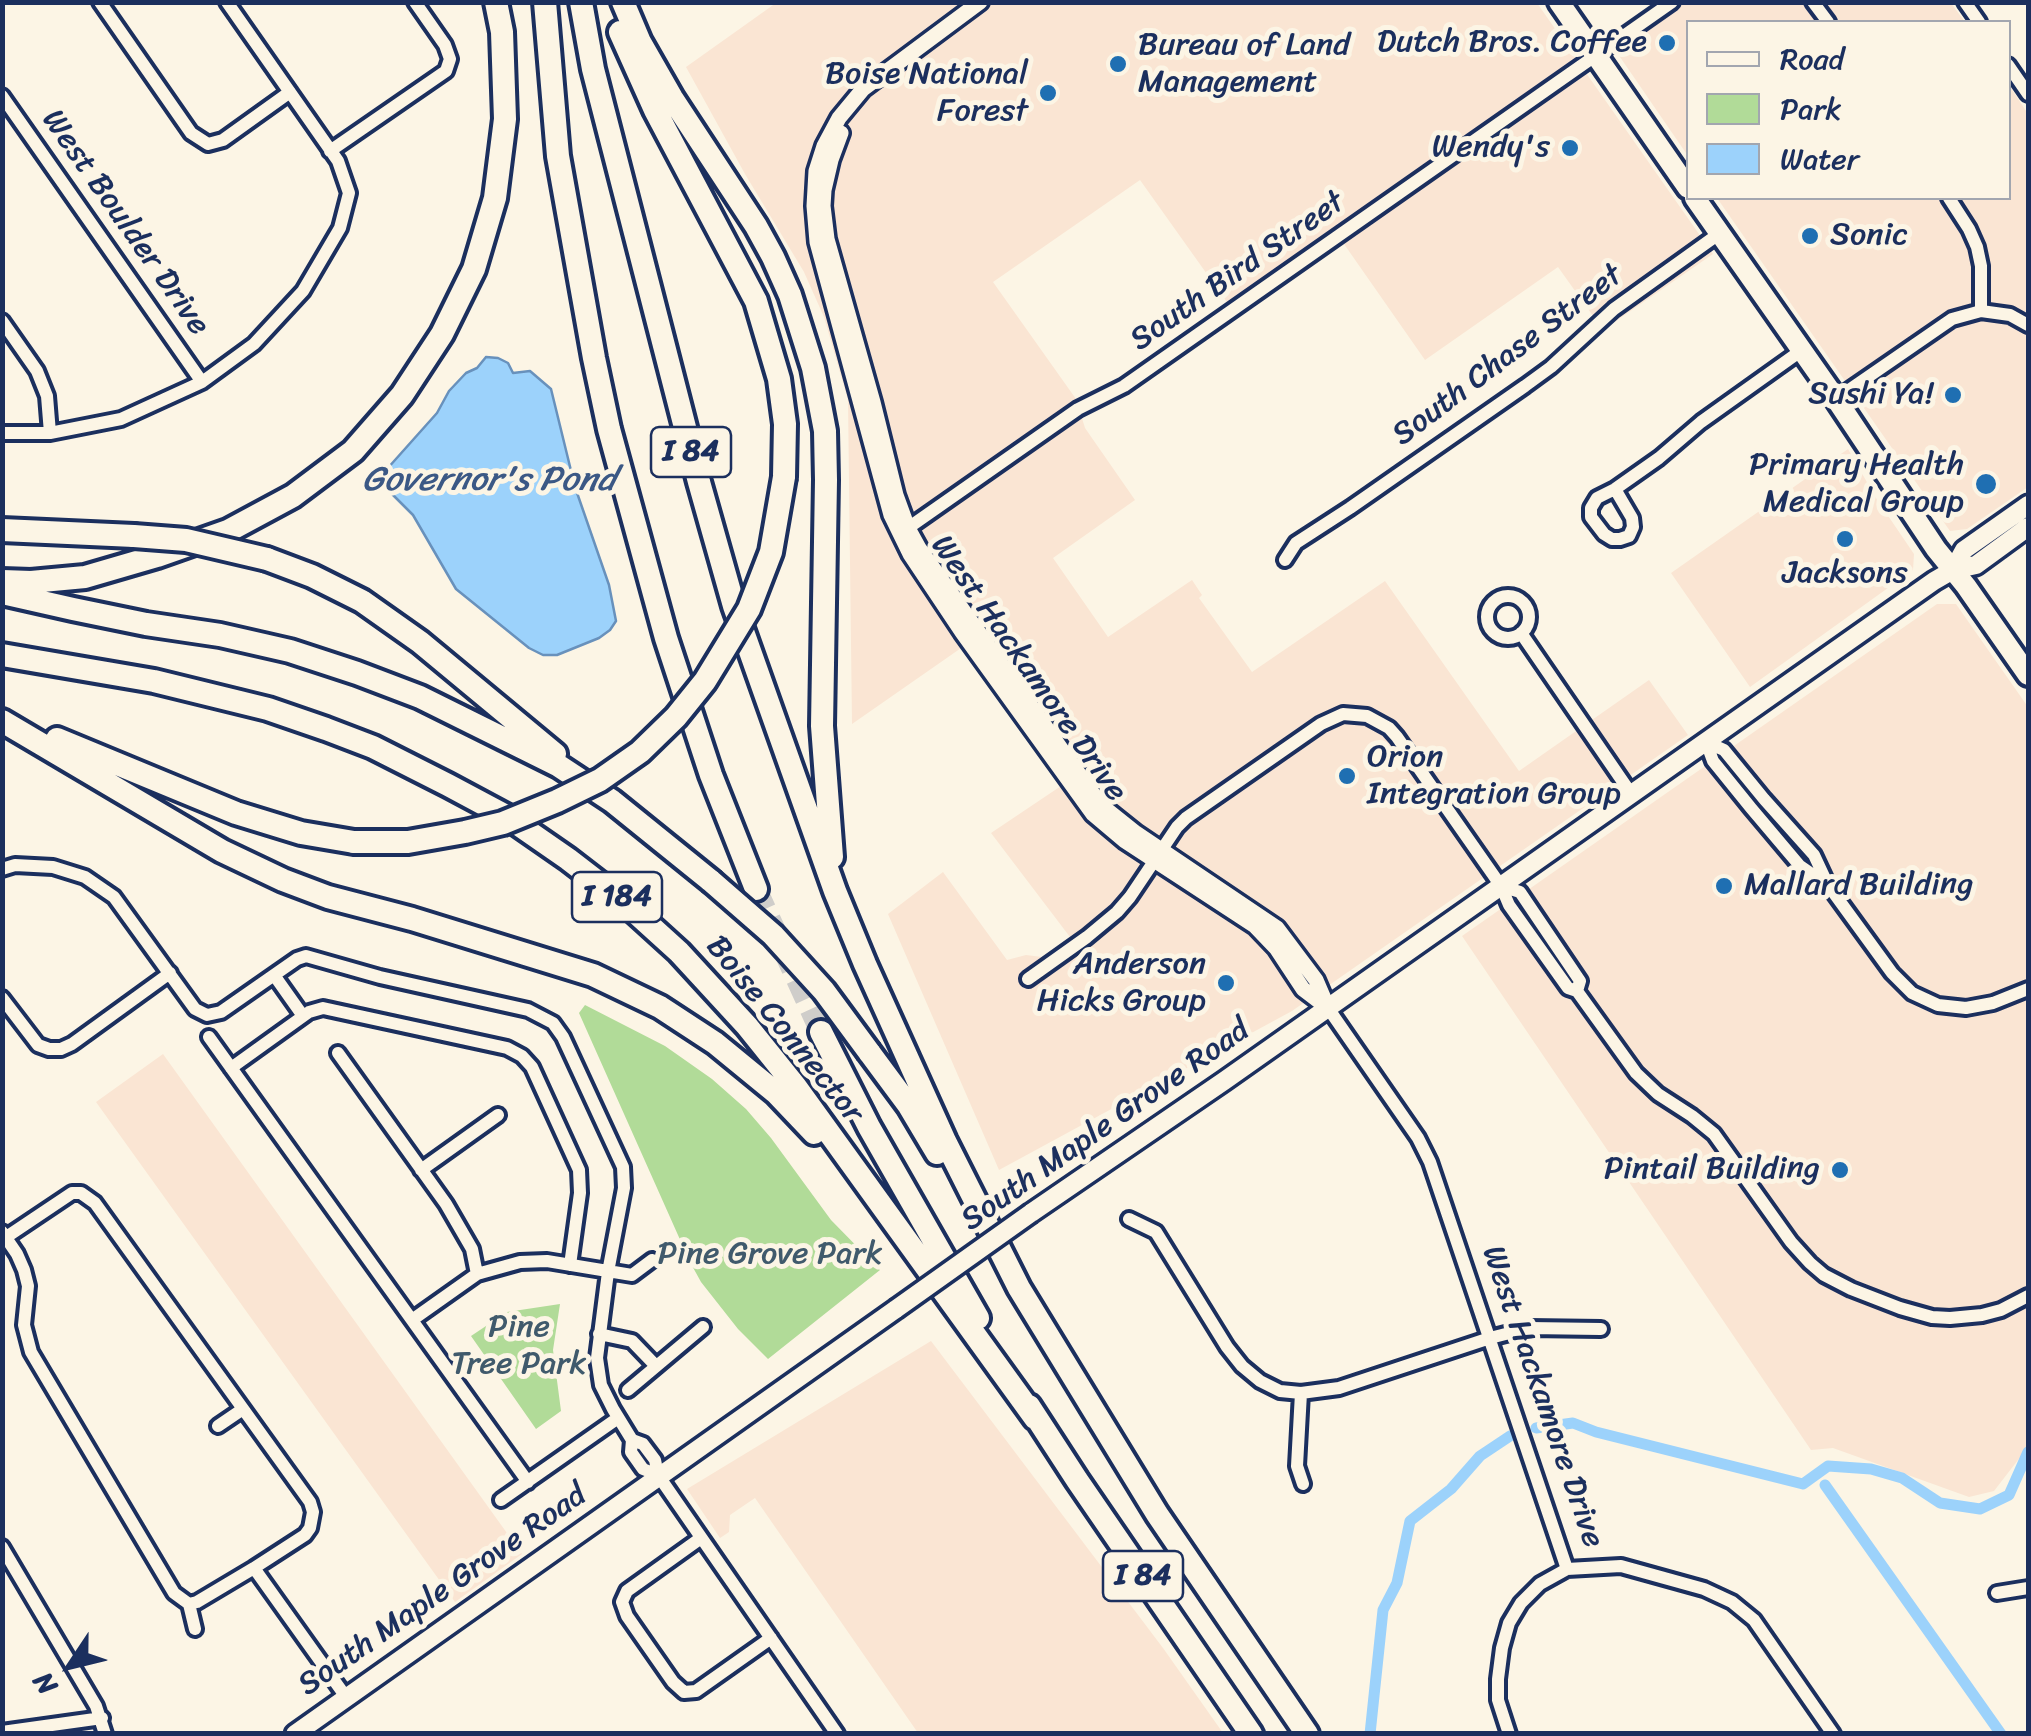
<!DOCTYPE html>
<html>
<head>
<meta charset="utf-8">
<style>
  body { margin:0 }
  #map { position:relative; width:2031px; height:1736px; overflow:hidden; background:#fcf5e5; font-family:Sriracha,sans-serif }
  canvas { display:block }
  .frame { position:absolute; inset:0; border:5px solid #1b2f5e; pointer-events:none }
  .legend { position:absolute; left:1686px; top:20px; width:325px; height:180px; box-sizing:border-box; background:#fcf5e5; border:2px solid #a2a6af; margin:0; padding:12px 18px; list-style:none; font-size:30px; color:#1b2f5e }
  .legend li { display:flex; align-items:center; gap:20px; height:50px }
  .legend b { width:50px; border:2px solid #a2a6af }
  .north { position:absolute; left:20px; top:1616px; width:100px; height:100px; -webkit-text-stroke:8px #fcf5e5; paint-order:stroke; rotate:235deg; font-size:28px; font-weight:700; line-height:40px; text-align:center; color:#1b2f5e }
  .north::after { content:''; display:block; margin:auto; width:35px; height:45px; background:#1b2f5e; clip-path:polygon(50% 0,100% 100%,50% 72%,0 100%) }
</style>
</head>
<body>
<div id="map">
<canvas width="2031" height="1736"></canvas>
<div class="frame"></div>
<ul class="legend">
<li><b style="height:12px;background:#fcf5e5"></b>Road</li>
<li><b style="height:28px;background:#b1db98"></b>Park</li>
<li><b style="height:28px;background:#9cd2fb"></b>Water</li>
</ul>
<div class="north">N</div>
</div>
<script>
const c = document.querySelector('canvas').getContext('2d');
c.lineJoin = 'round';
function fillPath(path, color) {
  c.fillStyle = color;
  c.fill(path, 'evenodd');
}
function poly(rows) {
  const path = new Path2D();
  for (const r of rows) {
    if (r.length === 3) {
      path.moveTo(r[0] + r[2], r[1]);
      path.arc(r[0], r[1], r[2], 0, 2 * Math.PI);
      continue;
    }
    path.moveTo(r[0], r[1]);
    for (let i = 2; i < r.length; i += 2) path.lineTo(r[i], r[i + 1]);
  }
  return path;
}
function strokePath(path, color, width, dash) {
  c.strokeStyle = color;
  c.lineWidth = width;
  c.lineCap = dash ? 'butt' : 'round';
  c.setLineDash(dash || []);
  c.stroke(path);
}
function write(font, color, halo, rows, align = 'center') {
  c.font = font + ' Sriracha,sans-serif';
  c.lineWidth = 10;
  c.setLineDash([]);
  c.textBaseline = 'middle';
  c.strokeStyle = halo;
  c.fillStyle = color;
  for (const [text, x, y, turn = 0] of rows) {
    c.save();
    c.translate(x, y);
    c.rotate((+turn || 0) * Math.PI / 180);
    c.textAlign = isNaN(turn) ? turn : align;
    if (halo) c.strokeText(text, 0, 0);
    c.fillText(text, 0, 0);
    c.restore();
  }
}
const built = poly([
  [776,3,1537,3,1713,254,1603,330,1558,267,1425,360,1344,244,1472,152,1463,139,1229,305,1140,180,993,282,1076,399,1085,428,1135,500,1053,558,1108,637,1192,580,1202,595,1199,598,1252,672,1385,581,1519,771,1649,680,1688,735,1292,1011,999,1170,888,914,943,872,1007,960,1026,955,1042,957,1070,937,991,833,1061,786,964,646,852,724,848,400,824,317,804,272,745,174,686,67],
  [1664,3,1951,3,1965,22,1688,22,1688,156,1609,41],
  [2009,85,2028,114,2028,487,1967,529,1950,531,1717,198,2008,198],
  [1848,449,1876,498,1914,554,1913,570,1750,687,1671,573],
  [1937,604,1956,604,2028,707,2028,1447,1994,1491,1969,1497,1833,1448,1811,1450,1462,936],
  [163,1054,522,1554,455,1602,96,1102],
  [931,1341,1163,1648,1223,1733,918,1733,755,1498,730,1515,729,1532,720,1538,687,1489]
]);
const green = poly([
  [585,1005,665,1046,712,1079,746,1109,771,1138,831,1220,880,1270,768,1359,738,1329,701,1282,690,1262,579,1013],
  [560,1304,553,1350,561,1411,536,1429,471,1336,507,1312]
]);
const water = poly([
  [486,357,498,358,508,363,513,373,530,371,551,389,575,487,609,585,616,621,610,630,599,638,557,655,543,655,529,648,456,589,413,515,392,494,385,475,387,469,437,413,449,391,466,373,477,368,486,357]
]);
const canal = poly([
  [1536,1428,1573,1423,1596,1432,1803,1484,1828,1466,1871,1469,1902,1478,1940,1503,1980,1509,2009,1495,2028,1452],
  [1825,1485,2001,1734],
  [1370,1734,1383,1610,1397,1583,1410,1521,1451,1489,1480,1456,1510,1436]
]);
const motorwayTunnel = poly([
  [756,889,821,1032]
]);
const minor = poly([
  [100,2,191,133,208,144,223,140,290,92],
  [1813,2,1828,22],
  [1965,2,1979,22],
  [2008,65,2028,94],
  [2,96,202,382],
  [330,151,446,71,450,59,445,45,415,2],
  [1949,198,1969,229,1977,247,1981,266,1981,311,2010,315,2028,325],
  [2,321,37,371,47,396,50,433],
  [1836,399,1952,319,1981,311],
  [2,433,50,433,121,419,202,382,254,344,303,291,340,228,349,193,338,161,227,2],
  [1615,489,1632,518,1633,527,1629,536,1620,539,1612,539,1604,534,1591,517,1591,508,1597,498,1615,489,1659,458,1701,422,1802,350],
  [908,528,1078,409,1124,386,1672,2],
  [1285,560,1296,543,1350,508,1525,386,1551,367,1614,309,1720,233],
  [1508,617,21],
  [1521,633,1632,795],
  [1706,742,1724,750,1764,799,1814,855,1828,885,1892,973,1912,993,1938,1005,1966,1008,1993,1003,2028,989],
  [1706,742,1713,761,1751,808,1800,866,1826,884],
  [2,869,15,865,53,867,85,877,114,897,195,1009,207,1015,221,1012,297,959,306,956,380,977,528,1010,553,1023,563,1037,623,1167,624,1188,608,1272,597,1358,601,1385,613,1409,632,1440],
  [1501,886,1520,892,1580,981,1577,991],
  [274,975,303,1016],
  [1028,979,1087,937,1117,912,1130,897,1177,827,1186,818,1321,724,1343,714,1367,716,1389,728,1397,737,1501,886,1509,905,1568,988,1577,991,1636,1073,1658,1094,1692,1116,1714,1134,1791,1242,1810,1263,1824,1275,1851,1289,1900,1308,1932,1317,1950,1318,1982,1315,2001,1310,2028,1296],
  [2,998,38,1045,49,1049,61,1049,72,1044,170,973],
  [1328,1008,1418,1138,1430,1162,1567,1569],
  [209,1037,528,1482],
  [338,1053,446,1204,472,1249,477,1274],
  [231,1068,309,1012,323,1008,507,1048,522,1056,532,1067,579,1170,580,1193,570,1265],
  [421,1170,498,1115],
  [1129,1219,1156,1232,1227,1347,1242,1366,1260,1381,1280,1391,1301,1393,1339,1388,1490,1338,1529,1328,1601,1329],
  [2,1232,17,1254,24,1270,28,1286,24,1325,31,1352,174,1593,189,1604,197,1602,254,1568,346,1697],
  [2,1240,72,1193,81,1193,95,1203,310,1502,313,1512,310,1528,305,1535,254,1568],
  [412,1320,477,1274,520,1262,547,1261,632,1275,652,1260],
  [599,1334,632,1341,656,1366],
  [628,1390,703,1327],
  [1301,1393,1297,1466,1303,1484],
  [218,1426,243,1409],
  [658,1475,643,1469,631,1452,632,1440,643,1444,655,1460,658,1475,837,1734],
  [501,1500,618,1418],
  [701,1538,627,1591,622,1602,627,1616,673,1682,684,1692,696,1691,771,1638],
  [2,1547,96,1706,105,1734],
  [1997,1593,2028,1588],
  [189,1604,195,1629],
  [2,1732,102,1718],
  [1509,1734,1498,1700,1498,1679,1502,1648,1509,1623,1521,1603,1540,1584,1567,1569,1621,1566,1704,1589,1732,1602,1754,1620,1833,1734]
]);
const tertiary = poly([
  [980,2,863,89,839,118,824,146,816,171,814,206,817,242,891,515,910,554,962,632,1093,814,1125,841,1255,926,1276,948,1303,989,1328,1008],
  [841,133,831,160,824,190,823,206,827,239,873,402,896,495,908,528,919,548,1101,805,1136,833,1277,928,1316,980,1328,1008]
]);
const secondary = poly([
  [1953,570,1964,550,2028,505],
  [1031,1213,1224,1081,1934,581,1953,570,1976,565,2028,527],
  [295,1734,896,1309]
]);
const primary = poly([
  [1559,2,1688,188],
  [1695,198,1836,399,1936,549,1966,586,2028,675]
]);
const motorway = poly([
  [545,2,558,156,594,358,609,429,666,638,711,775,756,889],
  [581,2,593,69,699,482,734,606,835,891,865,964,945,1141,1019,1288,1157,1514,1307,1734],
  [623,2,640,42,672,98,756,226,773,257,790,295,813,368,825,431,826,480,822,726,832,857],
  [620,32,655,110,756,301,779,379,785,424,784,477],
  [2,530,134,536],
  [267,559,312,576,362,601,420,642,555,754],
  [2,581,31,582,85,577,157,556,228,531,293,496,353,451,402,395,442,334,474,269,495,198,505,119,502,32,496,2],
  [2,593,73,609,146,624,220,635,290,651,357,673,420,697,559,766,612,801,711,881],
  [2,655,154,681,268,709,326,729,373,747,448,785,506,816,568,859,625,903,679,952,747,1026,796,1087,1035,1418],
  [2,721,222,851,283,880,328,897,412,919,593,975,660,1007,715,1043,776,1093,814,1133],
  [57,739,236,813,301,833,354,842],
  [821,1032,869,1127,978,1318],
  [869,1052,909,1106,937,1153],
  [1029,1406,1077,1480,1251,1734]
]);
const secondaryBridge = poly([
  [896,1309,1031,1213]
]);
const motorwayBridge = poly([
  [134,536,186,540,267,559],
  [354,842,408,842,465,832,503,823,557,801,600,780,640,752,676,717,705,681,749,609,771,552,784,477],
  [711,881,773,935,824,991,869,1052]
]);
const markers = [
  [1667,43,10,"#1f6fb2"],
  [1118,64,10,"#1f6fb2"],
  [1048,93,10,"#1f6fb2"],
  [1570,148,10,"#1f6fb2"],
  [1810,236,10,"#1f6fb2"],
  [1953,395,10,"#1f6fb2"],
  [1986,484,12,"#1f6fb2"],
  [1845,539,10,"#1f6fb2"],
  [1347,776,10,"#1f6fb2"],
  [1724,886,10,"#1f6fb2"],
  [1226,983,10,"#1f6fb2"],
  [1840,1170,10,"#1f6fb2"]
];
const shields = [
  [691,452,80],
  [617,897,90],
  [1143,1576,80]
];
const shieldNames = [
  ["I 84",691,452],
  ["I 184",617,897],
  ["I 84",1143,1576]
];
const poiNames = [
  ["Dutch Bros. Coffee",1647,43],
  ["Bureau of Land",1138,46,"left"],
  ["Management",1138,83,"left"],
  ["Boise National",1028,75],
  ["Forest",1028,112],
  ["Wendy's",1550,148],
  ["Sonic",1830,236,"left"],
  ["Sushi Ya!",1933,395],
  ["Primary Health",1964,466],
  ["Medical Group",1964,503],
  ["Jacksons",1845,574,"center"],
  ["Orion",1367,758,"left"],
  ["Integration Group",1367,795,"left"],
  ["Mallard Building",1744,886,"left"],
  ["Anderson",1206,965],
  ["Hicks Group",1206,1002],
  ["Pintail Building",1820,1170]
];
const streetNames = [
  ["West Boulder Drive",125,223,55],
  ["South Bird Street",1238,272,-35],
  ["South Chase Street",1508,356,-37],
  ["West Hackamore Drive",1028,669,55],
  ["Boise Connector",784,1030,51],
  ["South Maple Grove Road",1106,1126,-35],
  ["West Hackamore Drive",1542,1397,71],
  ["South Maple Grove Road",443,1591,-35]
];
const parkNames = [
  ["Pine Grove Park",770,1255],
  ["Pine",519,1328],
  ["Tree Park",519,1365]
];
const waterNames = [
  ["Governor's Pond",489,481]
];
fillPath(built, '#fae5d3');
fillPath(green, '#b1db98');
fillPath(water, '#9cd2fb');
strokePath(water, '#6891bc', 2.5);
strokePath(canal, '#9cd2fb', 11);
strokePath(motorwayTunnel, '#cfcdca', 22, [22, 11]);
strokePath(minor, '#1b2f5e', 20);
strokePath(tertiary, '#1b2f5e', 22);
strokePath(secondary, '#1b2f5e', 25);
strokePath(primary, '#1b2f5e', 28);
strokePath(motorway, '#1b2f5e', 30);
strokePath(minor, '#fcf5e5', 12);
strokePath(tertiary, '#fcf5e5', 15);
strokePath(secondary, '#fcf5e5', 18);
strokePath(primary, '#fcf5e5', 20);
strokePath(motorway, '#fcf5e5', 22);
strokePath(secondaryBridge, '#1b2f5e', 25, []);
strokePath(motorwayBridge, '#1b2f5e', 30, []);
strokePath(secondaryBridge, '#fcf5e5', 18);
strokePath(motorwayBridge, '#fcf5e5', 22);
for (const [x, y, r, color] of markers) {
  const dot = new Path2D();
  dot.arc(x, y, r, 0, 2 * Math.PI);
  c.fillStyle = color;
  c.fill(dot);
  strokePath(dot, '#fcf5e5', 4);
}
for (const [x, y, w] of shields) {
  const box = new Path2D();
  box.roundRect(x - w / 2, y - 25, w, 50, 8);
  c.fillStyle = '#fcf5e5';
  c.fill(box);
  strokePath(box, '#1b2f5e', 2.5);
}
write('bold 30px', '#1b2f5e', null, shieldNames);
write('32px', '#1b2f5e', '#fcf5e5', poiNames, 'right');
write('32px', '#1b2f5e', '#fcf5e5', streetNames);
write('32px', '#405a6c', '#fcf5e5', parkNames);
write('italic 35px', '#3b5885', '#fcf5e5', waterNames);
</script>
</body>
</html>
